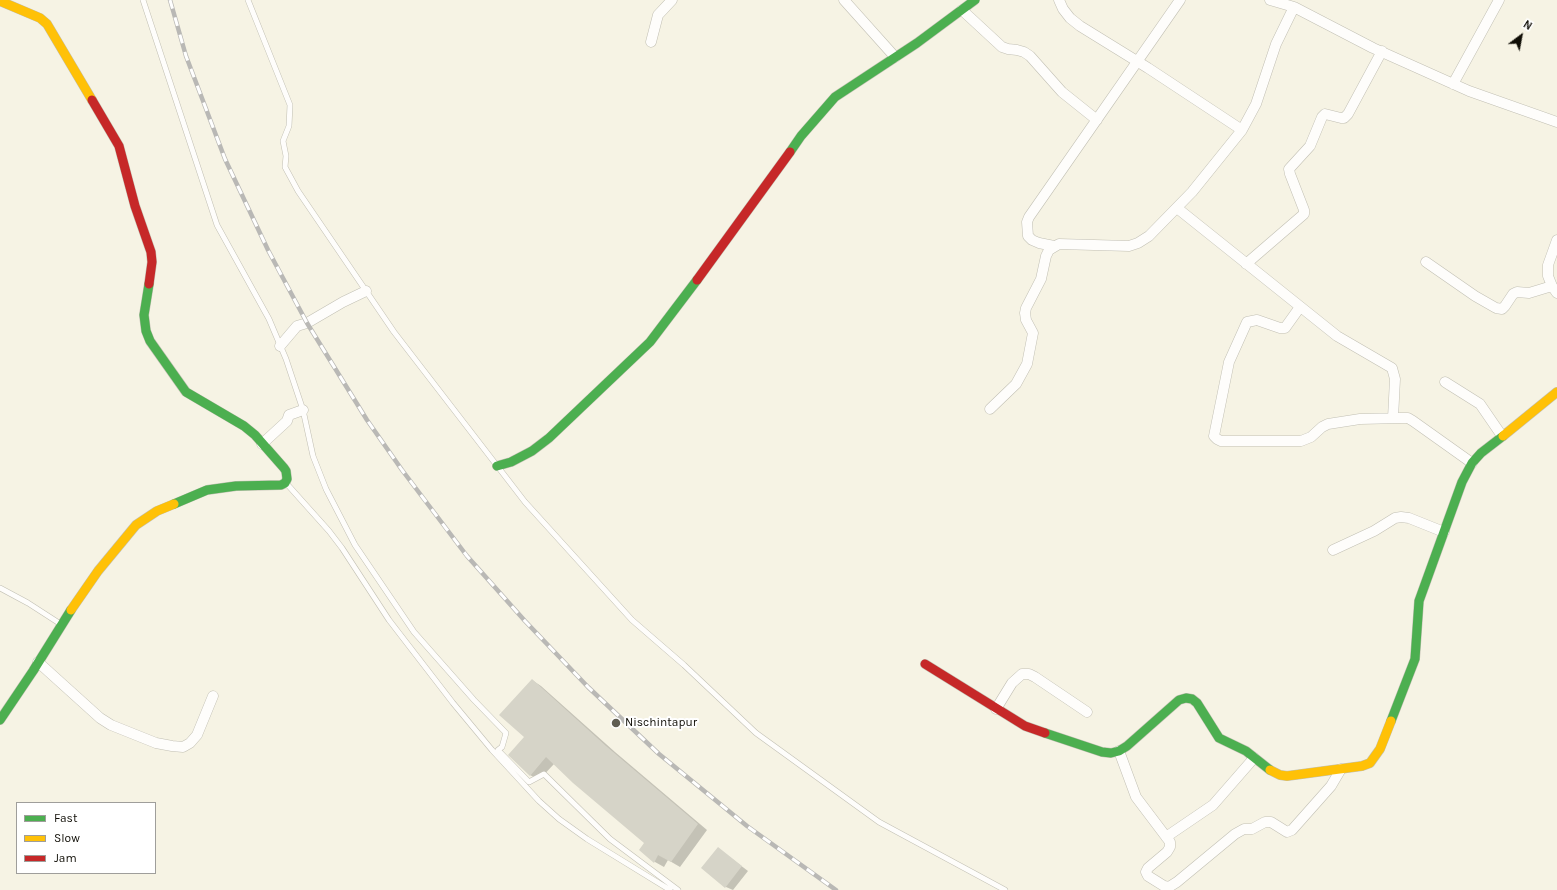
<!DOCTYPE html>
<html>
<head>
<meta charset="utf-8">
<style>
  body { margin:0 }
  #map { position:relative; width:1557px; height:890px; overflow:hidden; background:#f6f3e4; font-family:Karla,sans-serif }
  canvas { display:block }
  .legend { position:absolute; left:16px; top:802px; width:140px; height:72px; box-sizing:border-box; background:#fff; border:1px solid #9f9e9b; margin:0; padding:5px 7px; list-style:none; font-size:12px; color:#0f0d05 }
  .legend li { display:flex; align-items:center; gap:8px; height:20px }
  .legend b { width:20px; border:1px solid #9f9e9b }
  .north { position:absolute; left:1501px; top:16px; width:40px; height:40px; -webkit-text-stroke:3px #fff; paint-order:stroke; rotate:32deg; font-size:11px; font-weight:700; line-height:16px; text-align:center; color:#0f0d05 }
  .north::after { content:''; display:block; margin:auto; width:14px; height:18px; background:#0f0d05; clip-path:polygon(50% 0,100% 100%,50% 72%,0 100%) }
</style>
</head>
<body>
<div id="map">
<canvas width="1557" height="890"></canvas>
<ul class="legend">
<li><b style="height:5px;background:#4caf50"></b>Fast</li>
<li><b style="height:5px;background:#ffc107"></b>Slow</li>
<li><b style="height:5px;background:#c62828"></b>Jam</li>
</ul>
<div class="north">N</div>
</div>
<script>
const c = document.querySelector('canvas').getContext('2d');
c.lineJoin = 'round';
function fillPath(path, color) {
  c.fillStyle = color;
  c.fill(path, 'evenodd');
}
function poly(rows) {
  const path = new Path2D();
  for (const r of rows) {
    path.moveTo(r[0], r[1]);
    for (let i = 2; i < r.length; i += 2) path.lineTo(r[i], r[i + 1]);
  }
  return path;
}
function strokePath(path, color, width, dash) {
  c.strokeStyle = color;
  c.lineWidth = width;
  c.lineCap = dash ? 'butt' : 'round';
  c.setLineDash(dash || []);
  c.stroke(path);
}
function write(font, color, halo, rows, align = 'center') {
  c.font = font + ' Karla,sans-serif';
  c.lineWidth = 4;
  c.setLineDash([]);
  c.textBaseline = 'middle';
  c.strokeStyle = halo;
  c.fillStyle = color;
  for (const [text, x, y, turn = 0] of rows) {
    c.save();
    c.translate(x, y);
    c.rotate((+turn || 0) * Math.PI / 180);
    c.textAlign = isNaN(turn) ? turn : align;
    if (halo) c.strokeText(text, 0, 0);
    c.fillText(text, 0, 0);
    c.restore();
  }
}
const shadow = poly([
  [532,680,541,686,615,752,707,830,680,867,668,860,664,867,655,862,640,850,646,843,554,764,539,780,530,775],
  [719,849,748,871,733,890,726,887]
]);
const building = poly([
  [532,679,606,746,698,824,671,862,658,855,654,863,639,850,644,843,573,783,546,757,530,776,508,755,524,737,499,715],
  [718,847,742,866,725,888,701,868]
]);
const lane = poly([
  [143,0,217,225,269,319,286,359,303,410,313,456,326,489,355,545,414,632,474,700,506,733,502,747,498,750,529,782,544,774,610,839,678,890],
  [248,0,290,105,289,126,283,141,286,156,285,167,298,191,394,332,525,502,632,620,684,665,756,733,879,822,1005,890],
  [286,483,329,531,342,548,389,620,453,703,492,750,539,801,559,819,587,839,670,890],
  [0,588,28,603,59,623]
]);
const street = poly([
  [844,0,895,57],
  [1059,0,1063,9,1070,18,1080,26,1148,68,1242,130],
  [1270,0,1294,7,1373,48,1469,91,1557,122],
  [962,10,1002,47,1008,49,1017,50,1024,52,1030,56,1062,92,1097,120],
  [651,42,658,15,672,0],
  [1453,84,1499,0],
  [1177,208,1337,336,1392,368,1395,379,1393,418],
  [1557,240,1548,265,1548,276,1552,286,1557,293],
  [1054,246,1039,243,1032,240,1028,236,1027,222,1029,217,1180,0],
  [1426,262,1475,296,1496,308,1502,309,1505,306,1513,294,1517,292,1529,293,1552,286],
  [1246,264,1304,214,1304,210,1290,174,1289,169,1310,146,1322,117,1325,114,1341,118,1344,118,1348,114,1382,51],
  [1300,307,1285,328,1280,328,1257,320,1247,322,1229,362,1214,436,1217,439,1221,441,1301,441,1311,437,1322,427,1328,424,1360,419,1401,418,1408,418,1413,421,1472,463],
  [280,346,297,326,307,323,343,302,366,291],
  [1445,382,1480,404,1502,436],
  [990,409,1016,384,1027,364,1033,333,1026,320,1025,313,1026,308,1041,279,1046,256,1049,250,1059,244,1129,246,1138,243,1149,236,1192,192,1242,130,1256,104,1276,44,1294,7],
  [262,444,287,421,289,415,303,410],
  [1333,550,1374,531,1395,518,1401,517,1409,518,1444,532],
  [38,662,100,718,111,725,156,743,172,746,183,747,190,743,197,735,213,696],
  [996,709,1012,683,1022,674,1029,674,1035,677,1087,712],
  [1119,751,1136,797,1170,842,1170,847,1167,852,1148,868,1146,872,1148,876,1164,886,1169,887,1177,882,1235,834,1244,829,1252,829,1265,822,1271,822,1287,832,1292,830,1331,786,1341,769],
  [1166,837,1213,805,1254,758]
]);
const fast = poly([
  [790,152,801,136,835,97,917,43,975,0],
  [149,284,144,315,146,331,150,341,186,392,244,426,255,435,284,468,286,471,287,479,285,483,281,485,236,486,207,490,174,504],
  [497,466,511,462,532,451,549,438,650,342,697,280],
  [0,720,33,671,71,610],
  [1391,721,1415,659,1419,601,1462,482,1472,463,1481,453,1503,436],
  [1045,733,1102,752,1111,753,1119,751,1127,746,1179,700,1186,698,1192,699,1197,703,1219,738,1246,751,1270,770]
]);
const slow = poly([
  [0,1,40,18,47,24,92,100],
  [1503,436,1557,392],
  [71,610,98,571,136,525,157,511,174,504],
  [1270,770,1280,775,1287,776,1362,766,1370,763,1380,749,1391,721]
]);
const jam = poly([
  [92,100,119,146,135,206,151,252,152,262,149,284],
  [697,280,790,152],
  [925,664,1025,726,1045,733]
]);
const rail = poly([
  [170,0,186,56,225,159,268,250,307,323,367,420,402,470,467,556,525,621,588,687,659,754,747,826,836,890]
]);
const markers = [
  [616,723,5,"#605e53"]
];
const poiNames = [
  ["Nischintapur",625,723]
];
fillPath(shadow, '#0003');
fillPath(building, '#d6d4c8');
strokePath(lane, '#c1bfb3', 6);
strokePath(street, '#c1bfb3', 11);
strokePath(fast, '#c1bfb3', 10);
strokePath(slow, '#c1bfb3', 10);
strokePath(jam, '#c1bfb3', 10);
strokePath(lane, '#fefdfb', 5);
strokePath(street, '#fefdfb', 10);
strokePath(fast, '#4caf50', 9);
strokePath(slow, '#ffc107', 9);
strokePath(jam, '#c62828', 9);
strokePath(rail, '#b9b8b5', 4.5);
strokePath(rail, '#fff', 3, [9]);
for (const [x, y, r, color] of markers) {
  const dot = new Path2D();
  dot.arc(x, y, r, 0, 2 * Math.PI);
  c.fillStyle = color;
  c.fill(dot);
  strokePath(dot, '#fff', 1.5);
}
write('12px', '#0f0d05', '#fff', poiNames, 'left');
</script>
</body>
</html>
